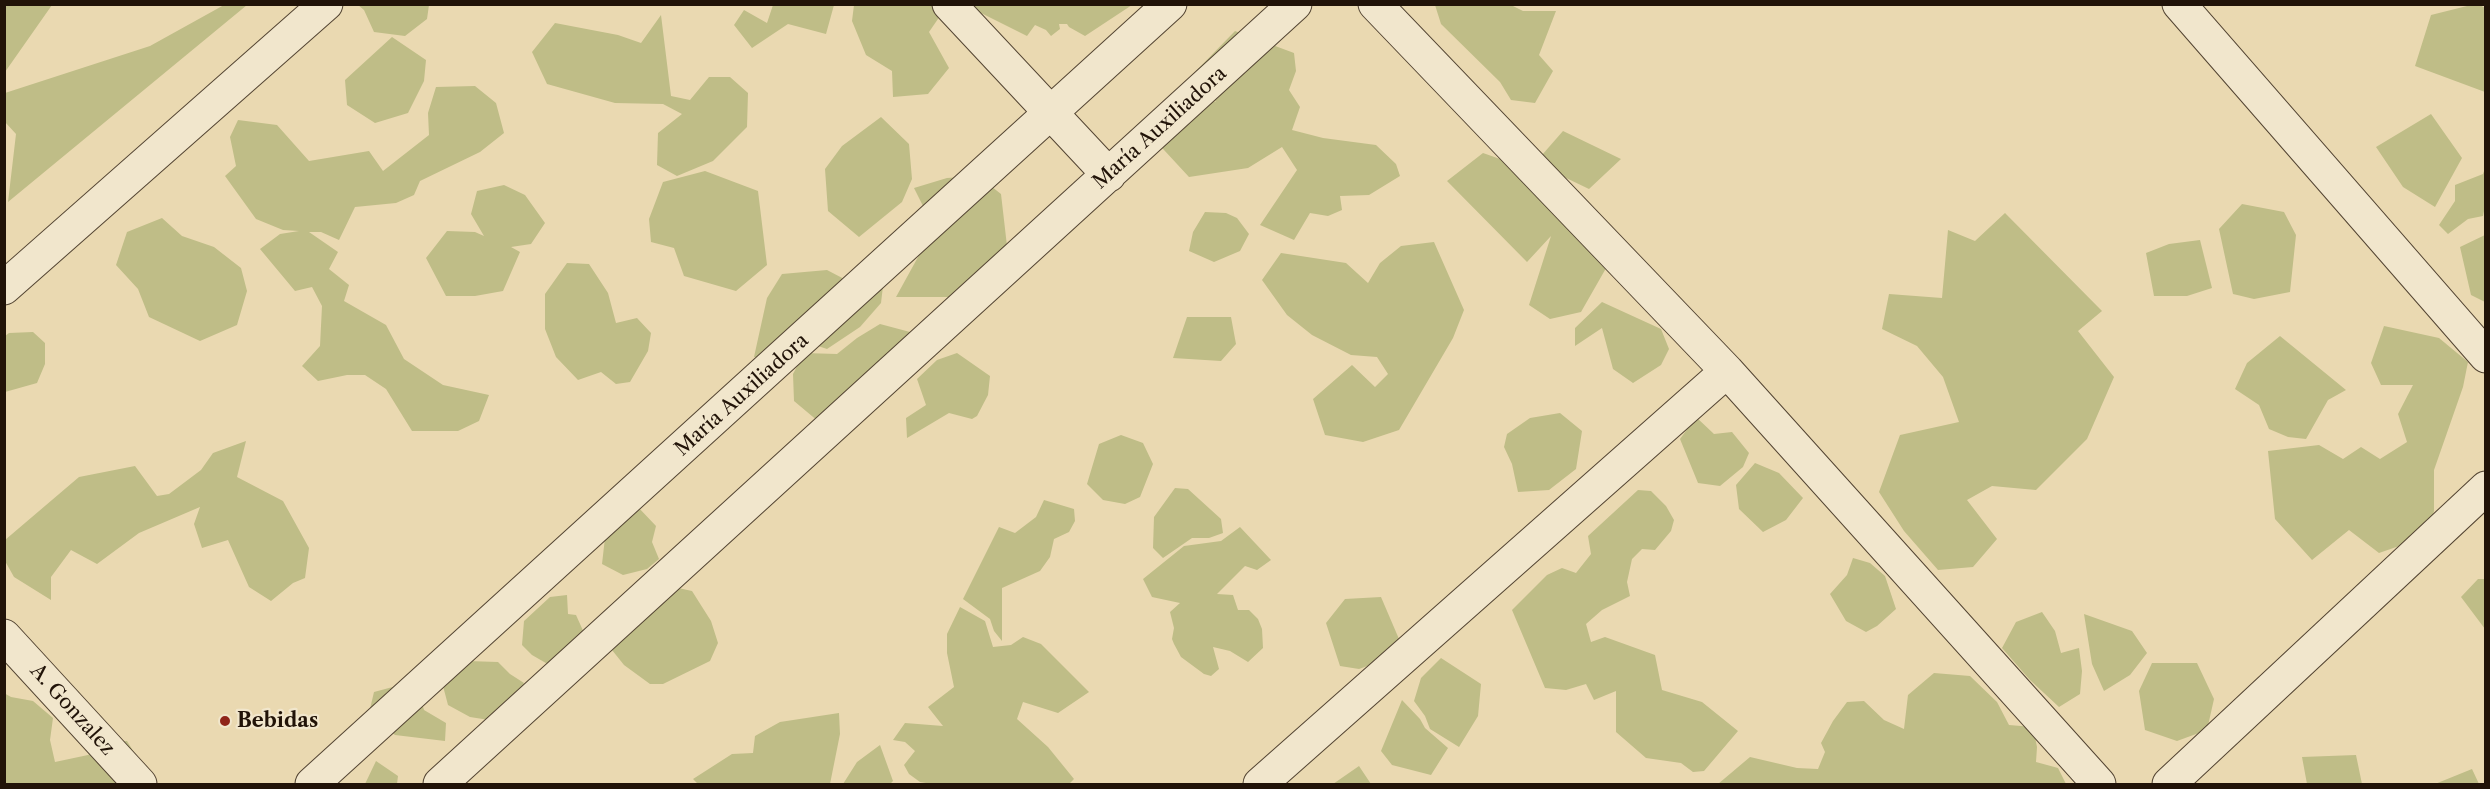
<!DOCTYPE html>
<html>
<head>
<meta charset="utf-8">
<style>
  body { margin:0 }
  #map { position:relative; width:2490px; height:789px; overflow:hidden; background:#ead9b1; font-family:"Libre Caslon Text",serif }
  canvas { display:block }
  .frame { position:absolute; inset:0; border:6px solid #211308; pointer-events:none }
</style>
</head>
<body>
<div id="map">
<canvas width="2490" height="789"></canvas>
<div class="frame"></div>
</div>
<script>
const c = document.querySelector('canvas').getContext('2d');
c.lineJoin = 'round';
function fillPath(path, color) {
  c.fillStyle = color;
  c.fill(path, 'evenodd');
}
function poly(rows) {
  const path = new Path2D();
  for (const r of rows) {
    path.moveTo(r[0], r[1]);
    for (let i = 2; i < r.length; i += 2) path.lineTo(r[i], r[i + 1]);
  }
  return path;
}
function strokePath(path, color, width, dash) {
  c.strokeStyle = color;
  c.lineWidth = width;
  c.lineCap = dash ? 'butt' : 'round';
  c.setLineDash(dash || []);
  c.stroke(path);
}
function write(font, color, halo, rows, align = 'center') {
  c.font = font + ' "Libre Caslon Text",serif';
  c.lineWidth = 4.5;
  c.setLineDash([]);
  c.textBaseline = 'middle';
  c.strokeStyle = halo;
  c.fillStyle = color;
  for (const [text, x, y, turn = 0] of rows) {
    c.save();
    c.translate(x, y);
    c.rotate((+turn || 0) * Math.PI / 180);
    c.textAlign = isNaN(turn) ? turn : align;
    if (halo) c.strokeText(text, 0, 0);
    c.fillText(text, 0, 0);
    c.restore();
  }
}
const green = poly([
  [5,4,52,5,5,72,4,5],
  [224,5,247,5,8,202,16,134,5,122,5,93,150,46],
  [358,5,429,5,427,19,405,36,374,32,364,10],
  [773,5,773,4,834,5,826,34,788,24,752,48,734,25,744,10,767,23],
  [854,5,940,5,940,16,929,32,949,68,928,94,893,97,892,71,866,55,852,21],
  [965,5,1132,5,1085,36,1069,27,1067,24,1059,24,1060,29,1051,36,1046,30,1035,25,1027,36],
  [1511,5,1523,11,1556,11,1539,55,1553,71,1535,103,1511,100,1500,82,1441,24,1435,5],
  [2471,5,2480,5,2485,8,2485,92,2415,66,2431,15],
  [661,15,671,96,690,100,709,77,730,77,748,93,747,127,713,161,677,176,657,165,658,133,682,114,663,104,615,103,547,84,532,52,555,23,618,35,641,43],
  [1235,31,1294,53,1296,71,1289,90,1300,107,1292,130,1323,138,1376,145,1396,164,1400,176,1369,195,1340,196,1342,210,1328,216,1310,213,1294,240,1260,225,1297,170,1282,147,1248,168,1189,177,1152,137,1182,88,1216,102,1196,71],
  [392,37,426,60,424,81,408,113,375,123,347,105,345,80],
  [475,86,496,103,504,133,480,152,420,181,414,195,396,203,355,207,339,240,321,232,309,232,338,252,329,269,349,285,344,301,386,325,404,359,443,385,489,395,479,421,458,431,412,431,386,389,365,375,347,375,318,381,302,366,320,346,322,306,312,287,295,291,260,249,280,234,299,231,283,230,256,219,225,176,236,166,230,137,238,120,277,125,309,161,369,151,383,171,429,135,428,113,436,87],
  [2431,114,2462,158,2435,207,2403,187,2376,147],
  [881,117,909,144,912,179,902,202,859,237,828,211,825,169,842,146],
  [1563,131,1621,159,1589,189,1535,163],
  [1483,153,1545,175,1609,263,1581,312,1550,319,1529,305,1551,236,1527,262,1447,181],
  [2485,168,2485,206,2483,216,2468,219,2448,234,2439,225,2455,201,2455,185,2483,174],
  [705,171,758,191,767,265,736,291,684,276,674,248,651,242,649,219,663,182],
  [978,176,1001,194,1007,246,951,297,896,297,934,228,914,188,947,178],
  [504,185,525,195,545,223,531,244,511,247,520,252,503,291,475,296,446,296,426,258,447,231,475,232,484,236,471,214,477,191],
  [2242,204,2284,212,2296,235,2290,292,2254,299,2233,294,2219,229],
  [1205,212,1226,213,1237,218,1249,234,1240,251,1214,262,1189,251,1193,232],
  [2005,213,2102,311,2078,331,2114,377,2087,439,2036,490,1992,486,1967,500,1997,539,1973,567,1938,570,1904,531,1879,492,1900,435,1959,422,1943,377,1917,346,1882,329,1889,294,1942,298,1948,230,1975,241],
  [162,218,182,236,214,247,241,268,247,291,237,325,200,341,149,317,138,289,116,265,127,232],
  [2485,235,2485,302,2471,295,2460,247],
  [2200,240,2212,288,2187,296,2154,296,2146,253,2169,244],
  [1434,242,1464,310,1453,338,1399,430,1363,442,1325,435,1313,399,1352,365,1375,387,1388,374,1377,357,1351,355,1312,335,1287,315,1262,280,1281,253,1346,263,1368,283,1380,263,1401,246],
  [567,263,589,264,608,293,616,323,637,318,651,333,648,351,630,382,616,384,601,372,578,380,556,357,545,329,545,294],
  [827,270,848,281,883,286,881,303,860,327,827,349,812,344,781,361,754,357,767,298,782,274],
  [1602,302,1661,329,1669,349,1661,365,1633,383,1613,369,1602,328,1575,346,1575,328],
  [1187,317,1231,317,1236,344,1221,361,1173,358],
  [880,324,910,332,913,351,825,427,794,401,793,374,804,353,837,354,857,338],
  [2384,326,2439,338,2468,362,2463,387,2434,470,2434,511,2428,536,2379,553,2349,530,2312,560,2275,519,2268,451,2319,445,2343,459,2361,447,2380,459,2407,442,2398,414,2413,385,2381,385,2371,363],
  [33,332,45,343,45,364,37,383,5,392,5,336,9,333],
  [2280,336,2346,390,2328,400,2306,439,2288,437,2269,429,2259,405,2235,389,2247,363],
  [957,353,990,376,988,395,977,416,972,419,949,413,907,438,906,418,926,405,917,379,937,360],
  [1560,413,1582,431,1576,469,1549,490,1518,492,1512,464,1504,447,1507,434,1530,418],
  [1696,417,1714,434,1732,432,1749,453,1743,467,1720,486,1698,483,1680,439],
  [1121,435,1143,443,1153,464,1140,497,1125,504,1103,500,1087,484,1099,444],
  [246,441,237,477,283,501,309,548,305,578,293,583,271,601,249,587,228,540,202,548,194,524,200,507,139,533,97,564,71,550,51,577,51,600,14,577,5,561,5,540,79,477,135,466,157,496,169,494,201,470,213,453],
  [1755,463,1779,473,1803,498,1786,520,1763,532,1739,509,1736,485],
  [1175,488,1188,489,1221,519,1223,533,1209,538,1192,538,1163,558,1153,548,1154,517],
  [1638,490,1651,491,1666,506,1674,520,1671,531,1655,550,1642,549,1632,559,1627,582,1630,596,1602,610,1586,624,1591,642,1605,637,1655,655,1662,690,1702,702,1738,731,1704,771,1693,772,1681,763,1646,758,1616,732,1616,691,1594,700,1586,684,1566,690,1545,688,1512,610,1547,575,1562,568,1576,573,1591,554,1588,536],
  [1044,500,1074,509,1075,521,1069,532,1054,539,1050,557,1040,571,1002,588,1002,641,994,631,990,619,963,599,999,527,1015,533,1036,517],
  [637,506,656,526,652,542,659,559,647,569,623,575,602,564,606,529],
  [1240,527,1271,560,1257,570,1245,566,1217,594,1233,595,1238,610,1249,610,1258,619,1262,629,1263,648,1248,662,1230,651,1213,647,1219,669,1211,676,1204,674,1181,657,1174,644,1172,639,1174,628,1170,612,1180,603,1152,597,1143,579,1184,546,1221,541],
  [1853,558,1870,563,1885,576,1896,609,1877,626,1866,632,1846,621,1830,594,1847,575],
  [2478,579,2485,579,2485,629,2461,597],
  [669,586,692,591,711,621,718,643,710,661,663,684,650,684,624,665,608,645],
  [567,595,568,614,576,615,594,655,551,666,532,655,522,645,524,621,550,597],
  [1381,597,1399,639,1384,660,1359,669,1340,666,1326,623,1345,599],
  [960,607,985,621,993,647,1011,645,1023,637,1041,644,1089,692,1058,713,1023,702,1017,719,1048,747,1074,779,1069,784,932,784,920,782,909,774,904,765,915,751,905,742,893,740,905,723,943,726,928,707,954,687,947,653,947,634],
  [2042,612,2055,631,2061,653,2079,648,2082,671,2080,694,2059,707,2030,680,2002,648,2016,622],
  [2084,614,2132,631,2147,653,2130,675,2104,691,2092,664],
  [1441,658,1481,684,1478,716,1459,747,1430,729,1425,716,1414,701,1421,678],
  [467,661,498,662,510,674,524,683,518,696,489,720,470,717,448,705,443,686],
  [2152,663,2197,663,2214,699,2207,730,2177,741,2145,730,2139,691],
  [1934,673,1970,676,1997,702,2009,725,2033,727,2037,747,2036,762,2058,768,2066,784,1718,784,1750,757,1797,768,1818,769,1825,752,1821,743,1833,721,1847,702,1864,701,1884,720,1904,729,1908,695],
  [415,681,424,710,446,723,445,741,395,735,369,713,374,692],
  [4,693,11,697,33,701,53,718,50,740,55,762,88,755,105,743,127,741,148,775,146,784,5,784],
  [1402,700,1420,719,1425,728,1448,748,1431,775,1392,765,1381,751],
  [839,713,840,734,830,784,698,784,693,779,732,754,753,753,755,736,780,722],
  [880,745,893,781,890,784,843,784,857,762],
  [2356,755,2362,784,2307,784,2302,757],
  [376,761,398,776,397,784,365,784],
  [1359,766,1371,784,1333,784],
  [2472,769,2479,784,2435,784]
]);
const street = poly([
  [949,4,1109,175],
  [1375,4,1727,371,2099,784],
  [2179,4,2486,356],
  [4,288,326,4],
  [4,636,140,784],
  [312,784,1170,4],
  [440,784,1295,4],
  [1260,784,1727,371],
  [2169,784,2486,488]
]);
const markers = [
  [225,721,6,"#8f2418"]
];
const streetNames = [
  ["María Auxiliadora",1160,128,-42],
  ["María Auxiliadora",742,395,-42],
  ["A. Gonzalez",72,710,48]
];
const poiNames = [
  ["Bebidas",237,721]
];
fillPath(green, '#bfbd87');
strokePath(street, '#534432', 35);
strokePath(street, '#f1e6cc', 33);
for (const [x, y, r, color] of markers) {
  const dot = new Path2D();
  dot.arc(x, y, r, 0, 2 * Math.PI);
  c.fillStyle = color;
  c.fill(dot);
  strokePath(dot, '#f1e6cc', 2);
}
write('20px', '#211308', '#f1e6cc', streetNames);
write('bold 20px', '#211308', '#f1e6cc', poiNames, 'left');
</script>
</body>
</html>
